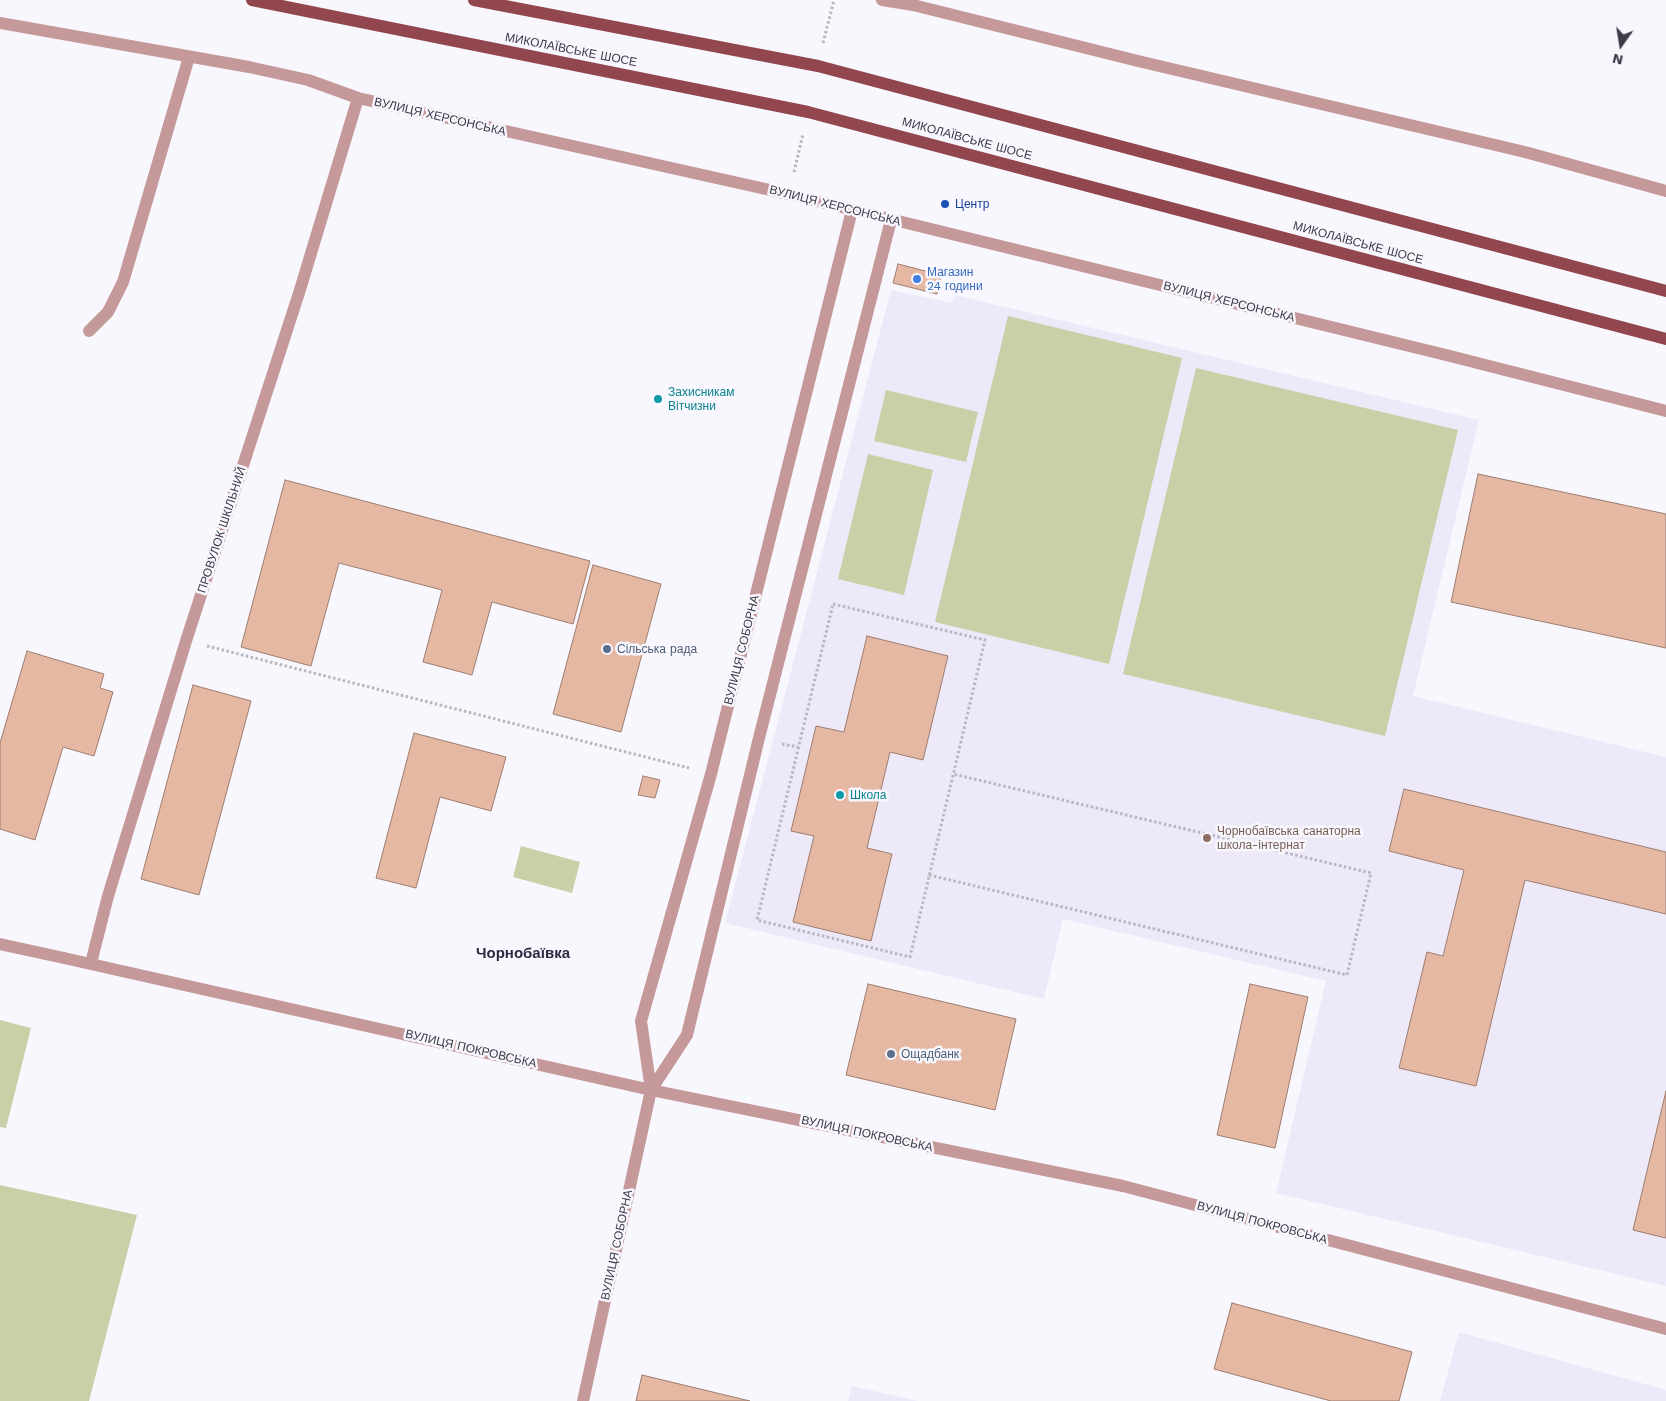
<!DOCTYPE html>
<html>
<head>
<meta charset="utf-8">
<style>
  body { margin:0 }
  #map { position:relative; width:1666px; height:1401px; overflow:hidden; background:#f8f7fe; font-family:"Work Sans",sans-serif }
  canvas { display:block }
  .north { position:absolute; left:1596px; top:20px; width:50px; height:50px; -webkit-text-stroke:4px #f8f7fe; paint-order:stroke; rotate:193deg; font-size:14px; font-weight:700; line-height:20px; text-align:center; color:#3e3b48 }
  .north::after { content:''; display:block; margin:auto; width:18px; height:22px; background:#3e3b48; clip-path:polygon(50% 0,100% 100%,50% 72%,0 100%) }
</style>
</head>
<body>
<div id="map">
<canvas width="1666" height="1401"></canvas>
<div class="north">N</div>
</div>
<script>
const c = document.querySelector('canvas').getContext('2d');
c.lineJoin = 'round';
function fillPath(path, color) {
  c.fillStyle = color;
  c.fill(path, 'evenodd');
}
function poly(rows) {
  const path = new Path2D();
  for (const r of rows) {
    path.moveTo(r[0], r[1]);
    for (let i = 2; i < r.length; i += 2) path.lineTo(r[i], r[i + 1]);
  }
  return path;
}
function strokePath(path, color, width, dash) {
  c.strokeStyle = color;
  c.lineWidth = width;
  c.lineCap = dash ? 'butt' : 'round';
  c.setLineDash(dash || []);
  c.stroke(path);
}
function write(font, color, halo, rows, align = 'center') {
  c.font = font + ' "Work Sans",sans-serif';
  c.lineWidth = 5;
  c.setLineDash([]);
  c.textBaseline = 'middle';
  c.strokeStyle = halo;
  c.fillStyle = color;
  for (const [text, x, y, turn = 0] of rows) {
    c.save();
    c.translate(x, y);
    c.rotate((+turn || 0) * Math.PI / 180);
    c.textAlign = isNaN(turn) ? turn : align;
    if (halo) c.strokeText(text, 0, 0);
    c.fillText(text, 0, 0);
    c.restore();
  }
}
const built = poly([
  [891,290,952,303,955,295,1479,420,1413,696,1666,757,1666,1286,1276,1193,1326,981,1063,919,1044,999,725,923],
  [1459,1332,1666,1390,1666,1401,1440,1401],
  [852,1386,918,1401,848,1401]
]);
const green = poly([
  [1008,316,1182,358,1109,664,935,622],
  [1196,368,1458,430,1385,736,1123,674],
  [886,390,978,412,966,462,874,441],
  [868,454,933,470,904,595,838,579],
  [521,846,580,862,572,893,513,877],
  [0,1020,31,1028,6,1128,0,1127],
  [0,1185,137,1215,89,1401,0,1401]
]);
const building = poly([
  [898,264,941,275,937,294,893,283,898,264],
  [1478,474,1666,514,1666,648,1451,602,1478,474],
  [285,480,590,561,573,624,492,602,472,675,423,662,442,590,339,563,311,666,241,647,285,480],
  [593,565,661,584,621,732,553,714,593,565],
  [867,636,948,656,923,760,890,752,867,848,892,854,871,941,793,922,814,836,791,831,816,726,844,732,867,636],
  [27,651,104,674,100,688,113,692,94,756,63,747,35,840,0,829,0,743,27,651],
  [193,685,251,701,199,895,141,879,193,685],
  [414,733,506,757,491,811,440,797,416,888,376,878,414,733],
  [643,776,660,780,655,798,638,795,643,776],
  [1404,789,1666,852,1666,914,1525,880,1476,1086,1399,1068,1427,952,1443,956,1464,870,1389,851,1404,789],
  [868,984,1016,1019,995,1110,846,1075,868,984],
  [1250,984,1308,997,1275,1148,1217,1135,1250,984],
  [1666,1091,1666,1238,1633,1230,1666,1091],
  [1232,1303,1412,1352,1399,1401,1331,1401,1214,1369,1232,1303],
  [642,1375,750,1401,636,1401,642,1375]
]);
const path = poly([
  [823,43,834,0],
  [794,172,803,134],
  [833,604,985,640,910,957,757,920,833,604],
  [207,646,689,768],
  [782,744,798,747],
  [929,875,1347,975,1371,873,953,774]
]);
const lane = poly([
  [89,331,108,312,123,282,189,57],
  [0,944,64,958]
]);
const street = poly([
  [882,0,913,5,1138,61,1525,152,1666,191],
  [0,23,249,67,308,80,358,98,788,194,1446,355,1666,411],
  [64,958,651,1090,1123,1186,1666,1329],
  [91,963,108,896,186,641,299,293,358,98],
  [651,1090,687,1035,759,738,891,220],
  [583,1401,651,1090,641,1021,711,774,852,210]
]);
const primary = poly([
  [252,0,808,112,1666,339],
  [474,0,818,66,1666,291]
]);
const markers = [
  [945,204,5,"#1a4fb4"],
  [917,279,5,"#3f7fe0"],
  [658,399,5,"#0f9aa8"],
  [607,649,5,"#5c6f8a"],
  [840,795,5,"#0f9aa8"],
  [1207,838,5,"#8d6e63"],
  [891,1054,5,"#5c6f8a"]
];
const streetNames = [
  ["МИКОЛАЇВСЬКЕ ШОСЕ",571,50,11],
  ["ВУЛИЦЯ ХЕРСОНСЬКА",440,117,13],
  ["МИКОЛАЇВСЬКЕ ШОСЕ",967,139,15],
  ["ВУЛИЦЯ ХЕРСОНСЬКА",835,206,14],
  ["МИКОЛАЇВСЬКЕ ШОСЕ",1358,243,15],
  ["ВУЛИЦЯ ХЕРСОНСЬКА",1229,302,14],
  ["ПРОВУЛОК ШКІЛЬНИЙ",222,530,-72],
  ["ВУЛИЦЯ СОБОРНА",742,650,-76],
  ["ВУЛИЦЯ ПОКРОВСЬКА",471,1049,13],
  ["ВУЛИЦЯ ПОКРОВСЬКА",867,1134,12],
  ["ВУЛИЦЯ ПОКРОВСЬКА",1262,1223,15],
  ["ВУЛИЦЯ СОБОРНА",617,1245,-78]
];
const transitNames = [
  ["Центр",955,204]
];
const shopNames = [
  ["Магазин",927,272],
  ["24 години",927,286]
];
const cultureNames = [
  ["Захисникам",668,392],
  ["Вітчизни",668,406],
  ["Школа",850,795]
];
const serviceNames = [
  ["Сільська рада",617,649],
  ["Ощадбанк",901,1054]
];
const educationNames = [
  ["Чорнобаївська санаторна",1217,831],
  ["школа-інтернат",1217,845]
];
const quarterNames = [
  ["Чорнобаївка",523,954]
];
fillPath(built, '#ede9f9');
fillPath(green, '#c8d0a8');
fillPath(building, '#e5b8a3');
strokePath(building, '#9d7d6f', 1);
strokePath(path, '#b8b6bf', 3, [2.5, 2.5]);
strokePath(lane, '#c5989a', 12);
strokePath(street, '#c5989a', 12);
strokePath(primary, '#92464e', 12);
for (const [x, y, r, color] of markers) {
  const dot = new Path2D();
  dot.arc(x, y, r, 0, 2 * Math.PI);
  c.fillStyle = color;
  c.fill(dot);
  strokePath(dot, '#f8f7fe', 2);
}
write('12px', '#3e3b48', '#f8f7fe', streetNames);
write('12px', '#164399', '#f8f7fe', transitNames, 'left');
write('12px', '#366cbe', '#f8f7fe', shopNames, 'left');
write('12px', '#0d838f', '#f8f7fe', cultureNames, 'left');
write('12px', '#4e5e75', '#f8f7fe', serviceNames, 'left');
write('12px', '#785e54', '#f8f7fe', educationNames, 'left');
write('bold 15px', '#2f2941', '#f8f7fe', quarterNames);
</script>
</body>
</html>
